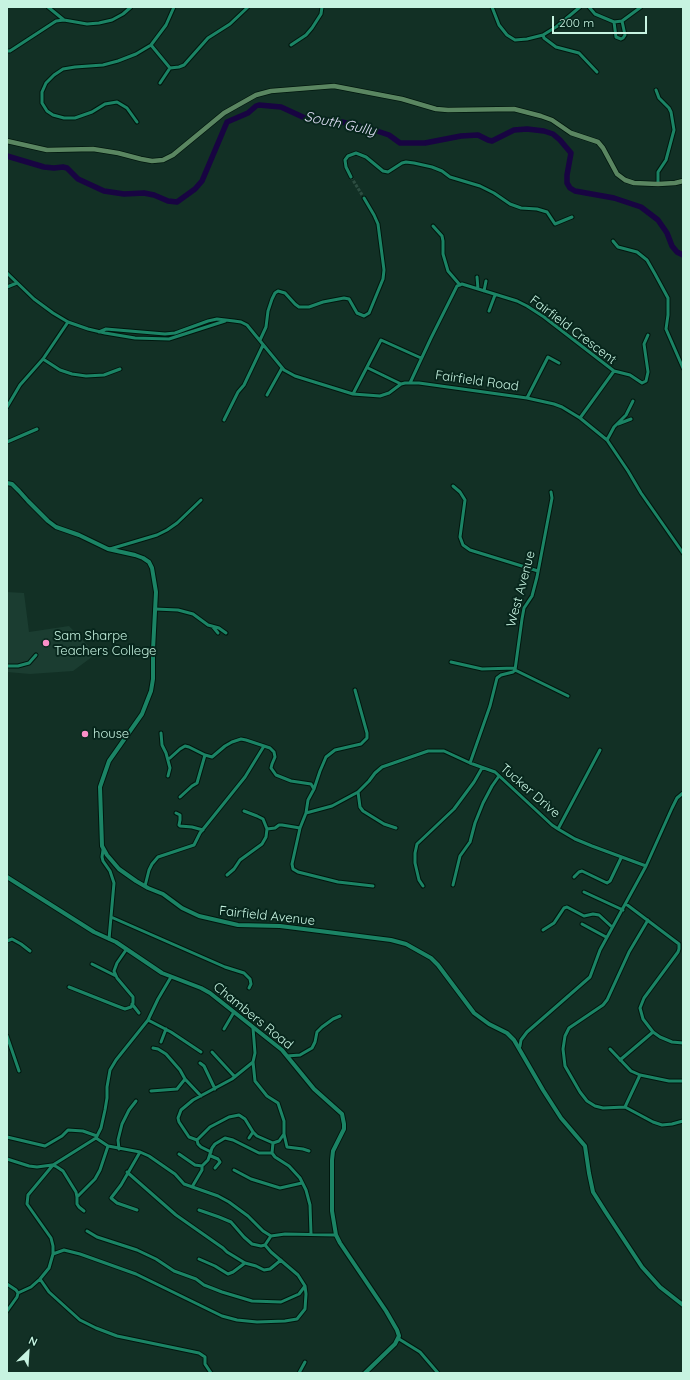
<!DOCTYPE html>
<html>
<head>
<meta charset="utf-8">
<style>
  body { margin:0 }
  #map { position:relative; width:690px; height:1380px; overflow:hidden; background:#123025; font-family:Quicksand,sans-serif }
  canvas { display:block }
  .frame { position:absolute; inset:0; border:8px solid #c7f3e1; pointer-events:none }
  .north { position:absolute; left:8px; top:1332px; width:40px; height:40px; -webkit-text-stroke:3px #07261c; paint-order:stroke; rotate:25deg; font-size:11px; font-weight:700; line-height:16px; text-align:center; color:#c7f3e1 }
  .north::after { content:''; display:block; margin:auto; width:14px; height:18px; background:#c7f3e1; clip-path:polygon(50% 0,100% 100%,50% 72%,0 100%) }
  .scale { position:absolute; left:552px; top:16px; width:95px; height:18px; box-sizing:border-box; border:2px solid #c7f3e1; border-top:0; padding-left:5px; font-size:12px; line-height:14px; white-space:nowrap; color:#c7f3e1; -webkit-text-stroke:3px #07261c; paint-order:stroke }
</style>
</head>
<body>
<div id="map">
<canvas width="690" height="1380"></canvas>
<div class="frame"></div>
<div class="north">N</div>
<div class="scale">200 m</div>
</div>
<script>
const c = document.querySelector('canvas').getContext('2d');
c.lineJoin = 'round';
function fillPath(path, color) {
  c.fillStyle = color;
  c.fill(path, 'evenodd');
}
function poly(rows) {
  const path = new Path2D();
  for (const r of rows) {
    path.moveTo(r[0], r[1]);
    for (let i = 2; i < r.length; i += 2) path.lineTo(r[i], r[i + 1]);
  }
  return path;
}
function strokePath(path, color, width, dash) {
  c.strokeStyle = color;
  c.lineWidth = width;
  c.lineCap = dash ? 'butt' : 'round';
  c.setLineDash(dash || []);
  c.stroke(path);
}
function write(font, color, halo, rows, align = 'center') {
  c.font = font + ' Quicksand,sans-serif';
  c.lineWidth = 4;
  c.setLineDash([]);
  c.textBaseline = 'middle';
  c.strokeStyle = halo;
  c.fillStyle = color;
  for (const [text, x, y, turn = 0] of rows) {
    c.save();
    c.translate(x, y);
    c.rotate((+turn || 0) * Math.PI / 180);
    c.textAlign = isNaN(turn) ? turn : align;
    if (halo) c.strokeText(text, 0, 0);
    c.fillText(text, 0, 0);
    c.restore();
  }
}
const built = poly([
  [7,592,24,593,29,632,69,626,96,654,73,671,30,674,7,672]
]);
const river = poly([
  [7,156,44,167,54,168,63,167,67,168,78,179,104,191,124,194,144,193,154,195,168,201,177,202,195,189,202,181,227,122,248,113,256,106,259,105,281,107,305,118,342,122,377,131,389,135,400,143,425,143,461,136,478,135,488,140,492,141,514,130,527,129,544,131,553,134,560,140,571,153,567,175,567,183,570,188,575,191,614,198,641,207,658,220,667,233,672,246,677,252,683,255]
]);
const minorTunnel = poly([
  [351,177,364,198]
]);
const minor = poly([
  [48,7,64,20,87,24,99,23,112,20,123,14,131,7],
  [492,7,499,25,507,35,515,40,527,39,543,35,556,27,580,7],
  [589,7,595,14,614,22,622,21,641,7],
  [614,22,616,37,621,39,623,38,625,35,622,21],
  [543,35,544,38,556,47,579,53,597,72],
  [151,45,170,68,179,67,184,65,208,38,230,24,248,7],
  [291,45,306,35,312,28,321,14,322,7],
  [7,51,10,51,56,21,64,20],
  [160,83,170,68],
  [656,90,659,98,669,108,671,112,674,130,666,160,658,172,658,184],
  [137,122,127,108,117,102,105,104,92,112,75,118,64,118,53,115,47,111,42,103,42,92,46,83,54,75,63,69,75,67,103,65,118,61,136,54,151,45,166,25,174,7],
  [351,177,346,167,345,160,348,156,356,153,366,157,383,171,388,172,402,163,406,162,414,163,432,167,442,171,450,177,480,186,494,193,510,204,521,208,537,209,547,212,555,224,572,217],
  [433,226,442,236,443,241,443,254,448,271,460,285],
  [613,241,618,247,637,252,647,260,655,274,668,298,668,315,666,329,683,368],
  [7,273,34,299,53,313,68,322,88,329,105,333,135,338,169,339,225,321],
  [477,277,478,289],
  [7,287,17,283],
  [484,291,486,281],
  [489,311,495,295],
  [99,332,106,329,165,334,175,333,208,321,217,319,234,321,241,322,247,325,284,370,295,376,353,394,380,396,389,393,401,384,405,383,419,383,527,398,554,404,562,407,580,418,607,440,628,471,641,493,683,553],
  [260,340,266,327,268,311,272,299,275,293,278,291,285,293,295,304,299,307,309,307,323,302,344,298,349,299,357,313,364,316,369,313,383,279,384,270,378,224,374,215,364,198],
  [43,359,60,370,72,374,86,376,104,375,120,369],
  [368,368,401,384],
  [614,371,630,375,642,383,646,381,648,372,644,344,648,335],
  [410,383,431,338,457,286,462,284,517,301,527,306,544,317,614,371,580,418],
  [353,394,381,340,421,358],
  [267,395,282,368],
  [527,398,548,357,559,363],
  [7,407,20,385,43,359,68,322],
  [224,420,238,392,244,385,263,345],
  [618,424,631,419],
  [607,440,614,427,626,415,633,401],
  [7,442,37,429],
  [453,486,460,492,465,500,460,537,463,545,470,550,538,571],
  [110,549,157,535,167,530,177,523,201,500],
  [155,609,178,610,193,614,208,625,219,628,226,633],
  [213,627,218,633],
  [451,662,482,669,515,668],
  [7,666,18,666,29,663,36,655],
  [515,670,568,696],
  [355,690,367,733,367,738,361,744,335,750,326,757,320,771,314,789,308,800,306,813,300,828,292,864,293,869,298,872,338,882,373,886],
  [161,733,162,745,166,753,170,768,168,776],
  [168,759,170,758,180,749,185,746,189,747,205,755,212,757,225,746,232,742,241,739,246,740,270,748,274,752,275,757,272,764,271,768,276,775,291,781,311,784,314,789],
  [470,763,490,706,497,678,501,675,513,672,515,670,522,619,524,608,532,596,537,577,552,498,551,492],
  [358,792,360,807,363,811,384,824,396,828],
  [180,797,192,786,197,783,205,755],
  [176,813,180,815,180,820,179,825,180,826,192,827,203,830],
  [306,813,332,806,358,792,369,781,375,773,382,767,428,751,444,751,470,763,495,772,552,825,558,829,575,839,592,846,646,866],
  [267,829,275,828,279,825,282,825,300,828],
  [558,829,600,750],
  [103,850,102,857,103,861,110,871,114,883,109,939],
  [227,875,234,869,240,860,262,844,266,837,267,829,263,819,257,816,244,811],
  [574,877,579,872,582,871,607,883,610,881,621,858],
  [453,885,460,856,470,842,475,823,483,803,492,786,499,776],
  [145,886,149,870,152,864,158,857,194,845,200,833,245,777,264,746],
  [423,886,419,880,415,863,415,853,417,844,454,809,474,782,482,768],
  [584,892,623,910],
  [626,904,679,944,679,949,678,952,644,998,640,1008,643,1019,653,1032,660,1037,672,1042,683,1043],
  [111,917,225,967,244,973,250,979,251,984,249,988],
  [648,920,629,952,607,1000,603,1005,569,1028,565,1036,563,1049,565,1066,580,1092,587,1101,595,1106,603,1108,625,1107,653,1122,662,1125,672,1124,683,1121],
  [582,924,606,937],
  [543,930,554,923,564,908,567,907,584,916,593,914,599,915,612,927],
  [7,941,12,939,21,944,30,951],
  [92,964,116,976],
  [69,987,117,1006,125,1009,131,1007,133,1003,133,997,117,978,114,971,117,963,126,950],
  [132,1004,139,1013],
  [148,1020,171,1032,201,1052],
  [224,1029,234,1012],
  [7,1036,19,1071],
  [161,1042,166,1029],
  [153,1048,158,1049,166,1054,180,1070,185,1079,201,1096],
  [519,1048,520,1046,521,1040,527,1032,590,977,600,950,646,866,672,808,677,798,683,793],
  [610,1049,631,1071,640,1075,669,1081,683,1081],
  [212,1052,235,1077],
  [287,1056,300,1055,312,1048,315,1042,317,1032,322,1027,333,1019,340,1016],
  [620,1060,653,1032],
  [253,1062,232,1079,193,1100,181,1110,178,1118,179,1122,189,1137,197,1140,210,1127,229,1117,239,1115,245,1119,253,1132,257,1136,273,1143,279,1141,284,1134,284,1121,278,1103,267,1096,255,1081,253,1062,255,1053,253,1028],
  [200,1063,204,1066,215,1089],
  [151,1091,177,1089,185,1079],
  [625,1107,640,1075],
  [284,1134,287,1147,303,1149,309,1151],
  [7,1137,45,1146,62,1136,68,1130,83,1131,97,1136],
  [96,1138,108,1146,140,1152,149,1156,175,1174,184,1184,218,1196,229,1202,248,1216,263,1231,271,1236,285,1234,336,1235],
  [249,1138,253,1132],
  [197,1140,198,1144,201,1147,211,1152],
  [273,1143,272,1153,275,1157,289,1166,300,1178,306,1190,310,1205,311,1234],
  [119,1149,118,1140,122,1124,129,1110,136,1101],
  [179,1154,195,1165,202,1166,208,1160,212,1148,215,1144,225,1138,233,1140,259,1153,272,1153],
  [211,1156,218,1159,220,1162,215,1168],
  [7,1159,29,1166,37,1167,52,1165],
  [53,1165,57,1167,63,1171,76,1192,77,1197],
  [234,1170,251,1179,280,1188,302,1183],
  [127,1172,176,1215,223,1248,227,1252,245,1263,256,1266,264,1270,270,1269,281,1260],
  [192,1187,202,1170,202,1166],
  [137,1210,117,1203,111,1198,121,1185,140,1152],
  [199,1210,219,1217,231,1222,244,1237,252,1244,261,1246,265,1245],
  [84,1211,79,1207,77,1204,77,1197,95,1179,100,1170,108,1146],
  [87,1231,97,1237,137,1250,156,1259,174,1271,196,1279,204,1285,222,1292,252,1301,281,1302,299,1294,305,1286],
  [265,1245,271,1236],
  [53,1254,64,1250,80,1254,136,1274,222,1316,237,1320,257,1322,285,1321,297,1319,305,1309,306,1294,305,1286,298,1275,271,1252,265,1245],
  [199,1259,215,1266,228,1274,233,1272,245,1263],
  [40,1279,49,1292,70,1311,80,1320,96,1328,117,1336,199,1353,205,1357,205,1364,211,1373],
  [7,1284,16,1290,18,1293],
  [7,1311,17,1297,18,1293,31,1287,40,1279,49,1268,53,1254,53,1246,51,1238,27,1204,28,1195,53,1165,96,1138,101,1128,105,1110,107,1098,107,1087,110,1070,116,1060,148,1020,158,999,171,977],
  [399,1339,420,1352,438,1373],
  [299,1373,305,1362]
]);
const tertiary = poly([
  [7,483,12,484,19,491,28,501,48,521,56,527,79,535,108,549,135,555,143,558,149,562,152,568,156,592,153,650,153,679,151,691,142,714,109,761,100,787,102,846,107,855,119,869,136,881,148,888,163,894,182,908,199,916,238,925,280,926,391,940,406,944,431,958,438,965,474,1013,489,1024,507,1033,514,1040,543,1090,561,1118,585,1146,589,1173,593,1192,605,1211,642,1267,660,1287,683,1305],
  [7,877,94,932,116,942,162,973,201,988,210,993,282,1050,314,1089,342,1114,344,1124,344,1129,333,1151,332,1160,332,1211,336,1235,340,1243,386,1311,397,1330,399,1336,395,1344,365,1373]
]);
const secondary = poly([
  [7,141,47,150,93,149,118,153,141,159,152,161,163,160,173,155,224,113,256,95,271,91,334,86,402,99,436,109,448,110,514,109,541,116,552,120,571,133,598,142,603,148,617,174,625,180,634,183,658,184,675,183,683,181]
]);
const markers = [
  [46,643,4,"#fa8fc8"],
  [85,734,4,"#fa8fc8"]
];
const streetNames = [
  ["Fairfield Crescent",573,330,37],
  ["Fairfield Road",477,381,8],
  ["West Avenue",521,589,-75],
  ["Tucker Drive",530,791,41],
  ["Fairfield Avenue",267,916,6],
  ["Chambers Road",253,1016,39]
];
const poiNames = [
  ["Sam Sharpe",54,636],
  ["Teachers College",54,651],
  ["house",93,734]
];
const waterNames = [
  ["South Gully",340,124,12]
];
fillPath(built, '#1b3d31');
strokePath(river, '#180442', 5.5);
strokePath(minorTunnel, '#2d4d41', 3, [3, 1.5]);
strokePath(minor, '#00170e', 5);
strokePath(tertiary, '#00170e', 6);
strokePath(secondary, '#00170e', 6);
strokePath(minor, '#1b8465', 3);
strokePath(tertiary, '#1b8465', 4);
strokePath(secondary, '#5a8661', 4.5);
for (const [x, y, r, color] of markers) {
  const dot = new Path2D();
  dot.arc(x, y, r, 0, 2 * Math.PI);
  c.fillStyle = color;
  c.fill(dot);
  strokePath(dot, '#07261c', 1.5);
}
write('13px', '#c7f3e1', '#07261c', streetNames);
write('13px', '#c7f3e1', '#07261c', poiNames, 'left');
write('italic 14px', '#e0dff7', '#07261c', waterNames);
</script>
</body>
</html>
